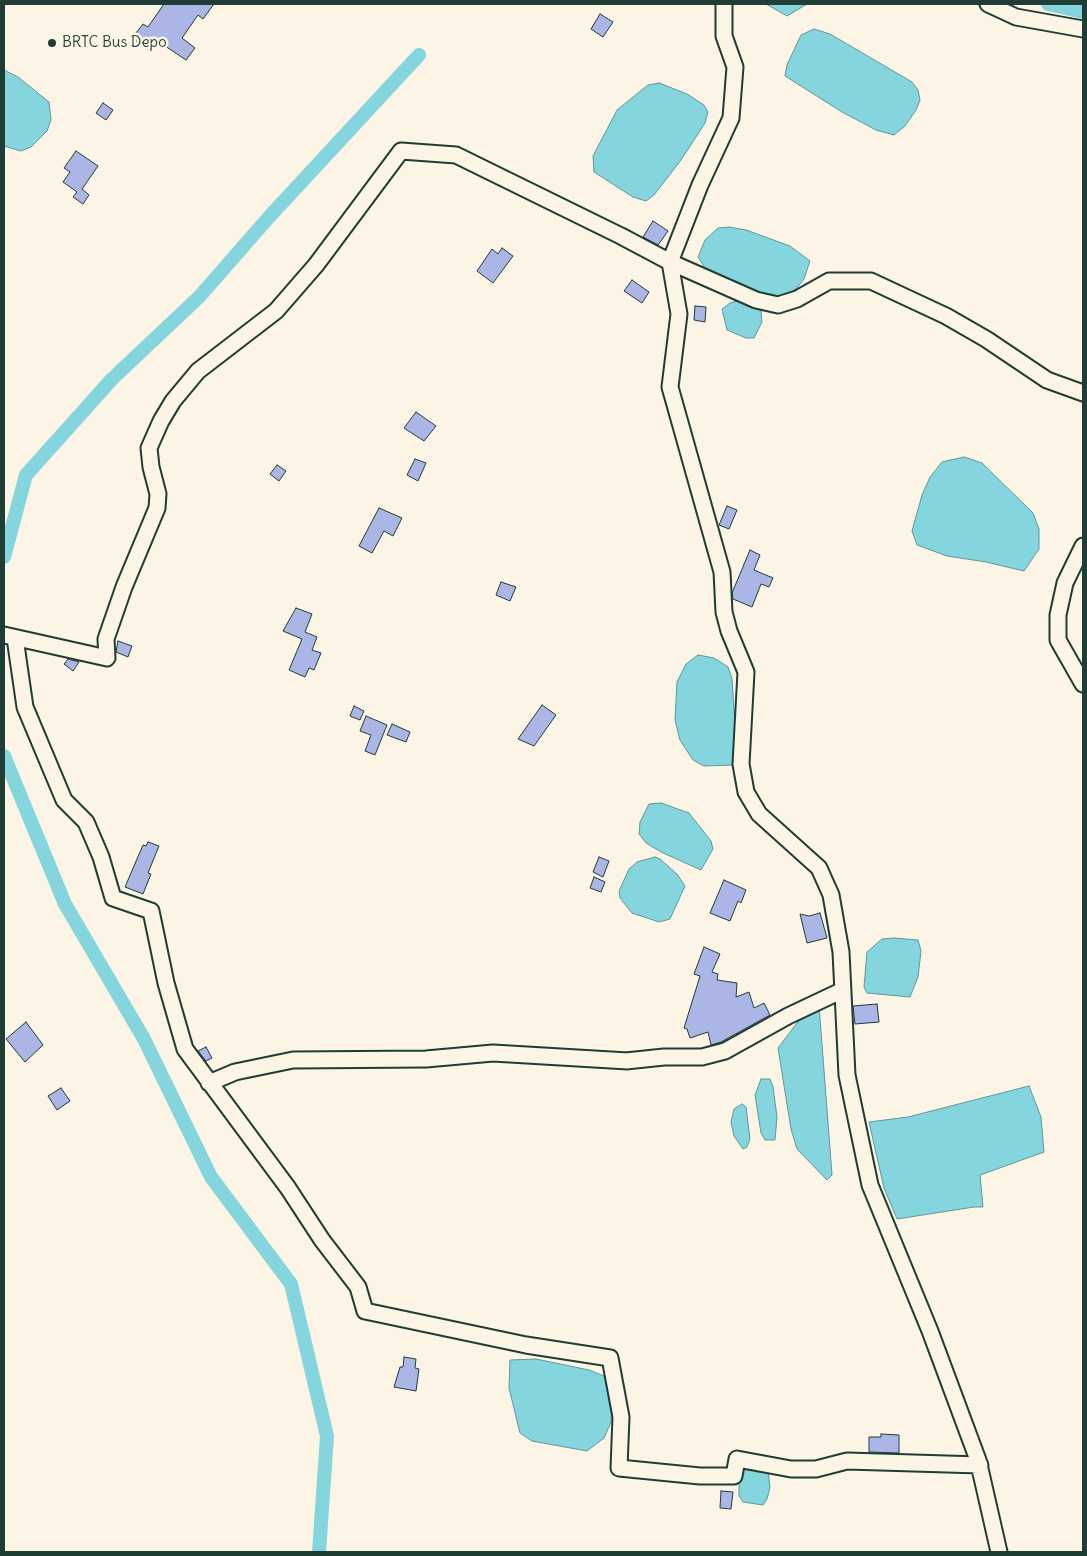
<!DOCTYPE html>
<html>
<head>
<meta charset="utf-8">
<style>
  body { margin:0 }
  #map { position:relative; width:1087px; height:1556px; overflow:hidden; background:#fcf5e5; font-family:Delius,sans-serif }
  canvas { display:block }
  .frame { position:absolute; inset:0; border:5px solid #1f3d34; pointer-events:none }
</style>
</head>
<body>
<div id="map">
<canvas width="1087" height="1556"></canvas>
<div class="frame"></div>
</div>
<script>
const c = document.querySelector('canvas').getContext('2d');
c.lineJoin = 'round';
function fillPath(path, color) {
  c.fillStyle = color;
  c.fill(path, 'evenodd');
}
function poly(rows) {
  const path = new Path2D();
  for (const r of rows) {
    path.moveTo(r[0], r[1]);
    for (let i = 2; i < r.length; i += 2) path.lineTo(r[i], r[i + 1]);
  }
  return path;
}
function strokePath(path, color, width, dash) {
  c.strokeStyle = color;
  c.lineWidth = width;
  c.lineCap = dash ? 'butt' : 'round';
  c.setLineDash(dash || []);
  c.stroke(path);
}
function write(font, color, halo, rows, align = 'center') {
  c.font = font + ' Delius,sans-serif';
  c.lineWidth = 5;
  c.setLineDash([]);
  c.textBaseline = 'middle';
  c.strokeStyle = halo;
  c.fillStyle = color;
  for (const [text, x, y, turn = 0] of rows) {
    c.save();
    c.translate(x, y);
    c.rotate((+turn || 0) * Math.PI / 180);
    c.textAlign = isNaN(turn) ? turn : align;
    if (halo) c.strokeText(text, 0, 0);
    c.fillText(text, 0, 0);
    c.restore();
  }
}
const water = poly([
  [766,4,807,4,787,16,766,4],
  [814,29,830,34,912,82,918,90,920,100,916,110,905,126,894,135,876,130,842,112,785,76,787,65,801,35,814,29],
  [4,70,18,77,49,102,51,120,47,131,31,147,21,151,4,146,4,70],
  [659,83,687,94,704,105,708,112,705,123,681,160,654,195,646,201,633,197,594,172,593,156,617,110,648,85,659,83],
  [729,227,746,230,790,246,810,261,804,279,796,289,787,296,773,298,753,292,707,271,698,257,705,240,718,228,729,227],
  [740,300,749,302,761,311,762,322,754,338,746,338,727,330,722,309,730,303,740,300],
  [964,457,982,463,1033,513,1039,529,1039,549,1024,571,986,562,947,556,917,545,912,531,922,495,930,477,942,462,964,457],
  [698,655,714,658,728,667,732,679,735,725,734,765,704,766,693,760,680,740,675,720,677,682,686,664,698,655],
  [661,803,689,813,711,841,713,849,701,870,661,852,646,843,639,834,640,822,649,804,661,803],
  [655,857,660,859,677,874,685,886,670,919,659,922,632,913,620,898,619,891,629,869,637,862,655,857],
  [894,938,918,940,921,951,918,977,910,997,867,993,864,987,867,952,882,939,894,938],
  [819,1005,832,1175,827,1180,797,1149,791,1129,778,1048,797,1023,807,1012,819,1005],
  [761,1079,770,1079,773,1087,777,1117,775,1140,765,1140,761,1133,755,1095,761,1079],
  [1029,1086,1041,1117,1044,1152,980,1175,983,1207,974,1207,897,1219,884,1188,869,1122,908,1117,1029,1086],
  [742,1104,746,1107,750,1139,747,1147,743,1149,734,1136,731,1122,734,1109,742,1104],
  [536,1359,589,1370,604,1376,612,1405,611,1422,604,1438,587,1451,532,1441,520,1433,509,1388,510,1360,536,1359],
  [743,1466,768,1470,770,1487,767,1499,763,1505,743,1502,739,1496,739,1470,743,1466]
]);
const canal = poly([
  [1048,4,1083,12],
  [4,557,26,475,112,379,199,297,269,217,419,55],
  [4,756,65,904,144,1039,211,1177,291,1284,327,1436,319,1552]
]);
const building = poly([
  [164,4,214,4,203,19,198,15,182,38,195,48,186,60,156,40,149,50,132,38,143,24,148,27,164,4],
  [600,14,613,22,603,37,591,29,600,14],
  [103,103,113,110,106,120,96,113,103,103],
  [76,151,98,166,82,189,89,195,83,204,73,197,77,192,63,182,70,172,64,168,76,151],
  [653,221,668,231,658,245,643,237,653,221],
  [502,248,513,256,493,283,477,271,492,249,498,254,502,248],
  [632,280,649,292,642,303,624,291,632,280],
  [695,306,706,307,705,322,694,320,695,306],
  [416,412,436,426,424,441,404,428,416,412],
  [415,459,426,463,418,481,407,475,415,459],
  [277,465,286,471,279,481,270,474,277,465],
  [727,506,737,510,729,529,719,525,727,506],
  [379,508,402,518,393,536,384,531,372,553,359,546,379,508],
  [750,550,760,555,754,570,773,578,769,587,761,584,752,607,733,599,732,593,750,550],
  [501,582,516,587,510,601,496,595,501,582],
  [296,608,312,614,305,632,317,637,312,650,321,653,314,670,309,668,305,677,289,670,302,639,283,631,296,608],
  [118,641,132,646,128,657,116,652,118,641],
  [68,659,79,662,73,671,64,664,68,659],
  [542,705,556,715,534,746,518,739,542,705],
  [354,706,364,711,360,720,350,716,354,706],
  [366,716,387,725,375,755,365,751,371,735,360,731,366,716],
  [392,724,410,732,406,742,387,735,392,724],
  [148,842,159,846,148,873,151,874,143,894,125,887,143,845,146,846,148,842],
  [599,857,609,861,603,877,593,872,599,857],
  [594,877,605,882,601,892,590,888,594,877],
  [724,880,746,890,741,903,738,901,730,921,710,913,724,880],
  [820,913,827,938,807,943,800,914,809,916,820,913],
  [704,947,720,954,712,972,718,974,717,980,737,983,736,997,749,992,754,1008,764,1003,770,1015,721,1042,711,1045,708,1032,690,1038,687,1029,684,1028,700,976,694,974,704,947],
  [877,1004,879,1022,855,1024,853,1006,877,1004],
  [26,1022,43,1045,25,1062,6,1039,26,1022],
  [206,1047,212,1058,206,1061,198,1051,206,1047],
  [61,1088,70,1101,57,1110,48,1096,61,1088],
  [404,1357,416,1359,415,1368,419,1369,416,1391,394,1387,400,1367,403,1367,404,1357],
  [881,1434,899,1435,899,1453,869,1452,869,1437,881,1437,881,1434],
  [721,1491,733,1492,731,1509,720,1508,721,1491]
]);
const minor = poly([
  [724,4,724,36,735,67,731,118,700,185,670,262,756,300,778,305,797,299,829,281,871,281,946,316,986,339,1047,380,1083,393],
  [988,4,1016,17,1083,29],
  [1083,546,1065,583,1058,615,1058,640,1083,684],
  [4,635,107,658,106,639,124,587,157,508,158,494,151,467,149,448,161,421,173,401,198,371,276,311,316,265,401,151,456,155,621,236,670,262,679,314,670,387,722,572,724,612,729,631,746,672,741,764,746,792,759,814,819,868,831,895,841,952,847,1075,870,1185,930,1331,978,1460,999,1552],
  [15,638,25,707,64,800,86,822,101,857,113,898,151,911,166,983,185,1049,288,1188,322,1240,358,1287,365,1311,526,1345,610,1358,621,1417,619,1468,700,1476,734,1476,737,1459,791,1469,816,1469,847,1461,980,1465],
  [626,1061,664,1057,702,1057,725,1051,788,1016,843,990],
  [209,1083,235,1072,293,1060,426,1059,493,1053,628,1061]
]);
const markers = [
  [52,43,5,"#1f3d34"]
];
const poiNames = [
  ["BRTC Bus Depo",62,43]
];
fillPath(water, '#85d5de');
strokePath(water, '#5c989a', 1);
strokePath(canal, '#85d5de', 14);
fillPath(building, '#acb6e6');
strokePath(building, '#1f3d34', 1);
strokePath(minor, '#1f3d34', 19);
strokePath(minor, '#fcf5e5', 15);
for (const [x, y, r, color] of markers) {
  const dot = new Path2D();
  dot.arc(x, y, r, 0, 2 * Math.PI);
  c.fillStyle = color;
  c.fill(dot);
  strokePath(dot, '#fcf5e5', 2);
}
write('15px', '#1f3d34', '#fcf5e5', poiNames, 'left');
</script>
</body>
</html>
